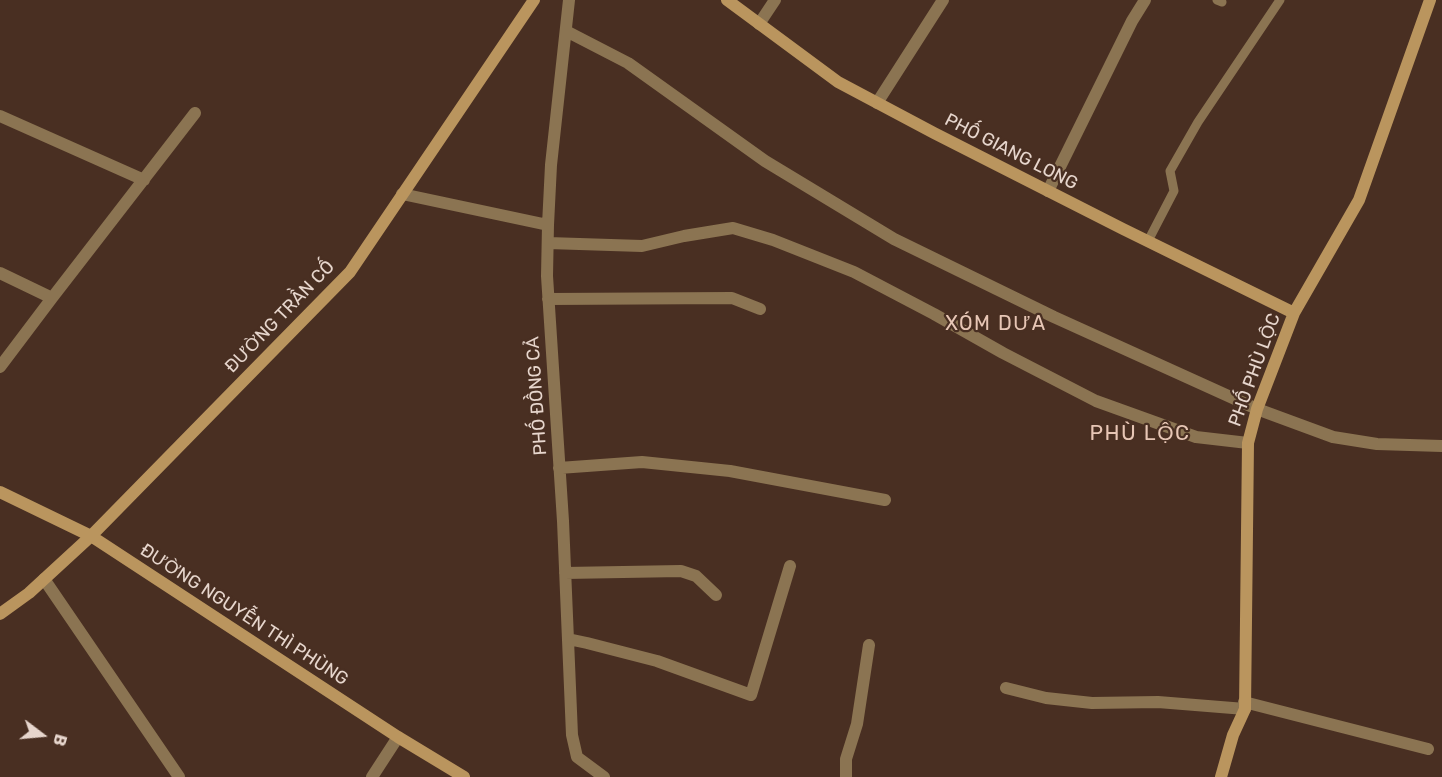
<!DOCTYPE html>
<html>
<head>
<meta charset="utf-8">
<style>
  body { margin:0 }
  #map { position:relative; width:1442px; height:777px; overflow:hidden; background:#492f22; font-family:Rubik,sans-serif }
  canvas { display:block }
  .north { position:absolute; left:12px; top:705px; width:60px; height:60px; -webkit-text-stroke:4px #492f22; paint-order:stroke; rotate:106deg; font-size:16px; font-weight:700; line-height:24px; text-align:center; color:#e7d6cd }
  .north::after { content:''; display:block; margin:auto; width:21px; height:27px; background:#e7d6cd; clip-path:polygon(50% 0,100% 100%,50% 72%,0 100%) }
</style>
</head>
<body>
<div id="map">
<canvas width="1442" height="777"></canvas>
<div class="north">B</div>
</div>
<script>
const c = document.querySelector('canvas').getContext('2d');
c.lineJoin = 'round';
function poly(rows) {
  const path = new Path2D();
  for (const r of rows) {
    path.moveTo(r[0], r[1]);
    for (let i = 2; i < r.length; i += 2) path.lineTo(r[i], r[i + 1]);
  }
  return path;
}
function strokePath(path, color, width, dash) {
  c.strokeStyle = color;
  c.lineWidth = width;
  c.lineCap = dash ? 'butt' : 'round';
  c.setLineDash(dash || []);
  c.stroke(path);
}
function write(font, color, halo, rows, align = 'center') {
  c.font = font + ' Rubik,sans-serif';
  c.lineWidth = 4.5;
  c.setLineDash([]);
  c.textBaseline = 'middle';
  c.strokeStyle = halo;
  c.fillStyle = color;
  for (const [text, x, y, turn = 0] of rows) {
    c.save();
    c.translate(x, y);
    c.rotate((+turn || 0) * Math.PI / 180);
    c.textAlign = isNaN(turn) ? turn : align;
    if (halo) c.strokeText(text, 0, 0);
    c.fillText(text, 0, 0);
    c.restore();
  }
}
const lane = poly([
  [1217,0,1222,2],
  [1148,241,1174,191,1170,171,1198,122,1280,0]
]);
const street = poly([
  [569,0,551,165,548,225,547,276,563,521,572,735,577,757,604,777],
  [759,24,775,0],
  [566,31,628,63,765,161,894,239,1054,317,1257,409,1333,437,1377,444,1442,446],
  [877,103,943,0],
  [0,116,144,180],
  [1048,191,1132,21,1145,0],
  [402,194,548,225],
  [548,243,642,246,684,236,733,228,773,240,854,272,934,314,1003,353,1096,401,1196,437,1248,443],
  [0,273,52,298],
  [548,299,732,298,760,309],
  [0,367,52,298,195,113],
  [559,468,642,462,730,471,885,500],
  [565,573,681,571,696,576,716,595],
  [44,579,179,777],
  [568,639,587,643,657,661,751,695,790,566],
  [1006,688,1046,698,1092,703,1158,702,1245,709],
  [1244,702,1428,749],
  [372,777,398,737],
  [846,777,846,759,857,724,869,645]
]);
const secondary = poly([
  [727,0,838,82,934,133,1123,229,1294,313],
  [0,492,91,536,398,737,464,777],
  [0,614,29,593,91,536,350,272,534,0],
  [1221,777,1233,735,1245,709,1248,443,1257,409,1294,313,1359,200,1430,0]
]);
const streetNames = [
  ["PHỐ GIANG LONG",1011,152,27],
  ["ĐƯỜNG TRẦN CỐ",280,317,-46],
  ["PHỐ PHÙ LỘC",1255,370,-70],
  ["PHỐ ĐỒNG CẢ",537,396,-94],
  ["ĐƯỜNG NGUYỄN THÌ PHÙNG",244,615,33]
];
const neighbourhoodNames = [
  ["XÓM DƯA",996,324]
];
const quarterNames = [
  ["PHÙ LỘC",1140,434]
];
strokePath(lane, '#8b7452', 9);
strokePath(street, '#8b7452', 12);
strokePath(secondary, '#ba955e', 12);
write('18px', '#e7d6cd', '#492f22', streetNames);
c.letterSpacing = '1.5px';
write('20px', '#e7c6b5', '#492f22', neighbourhoodNames);
c.letterSpacing = '0px';
c.letterSpacing = '1.5px';
write('21px', '#e7c6b5', '#492f22', quarterNames);
c.letterSpacing = '0px';
</script>
</body>
</html>
